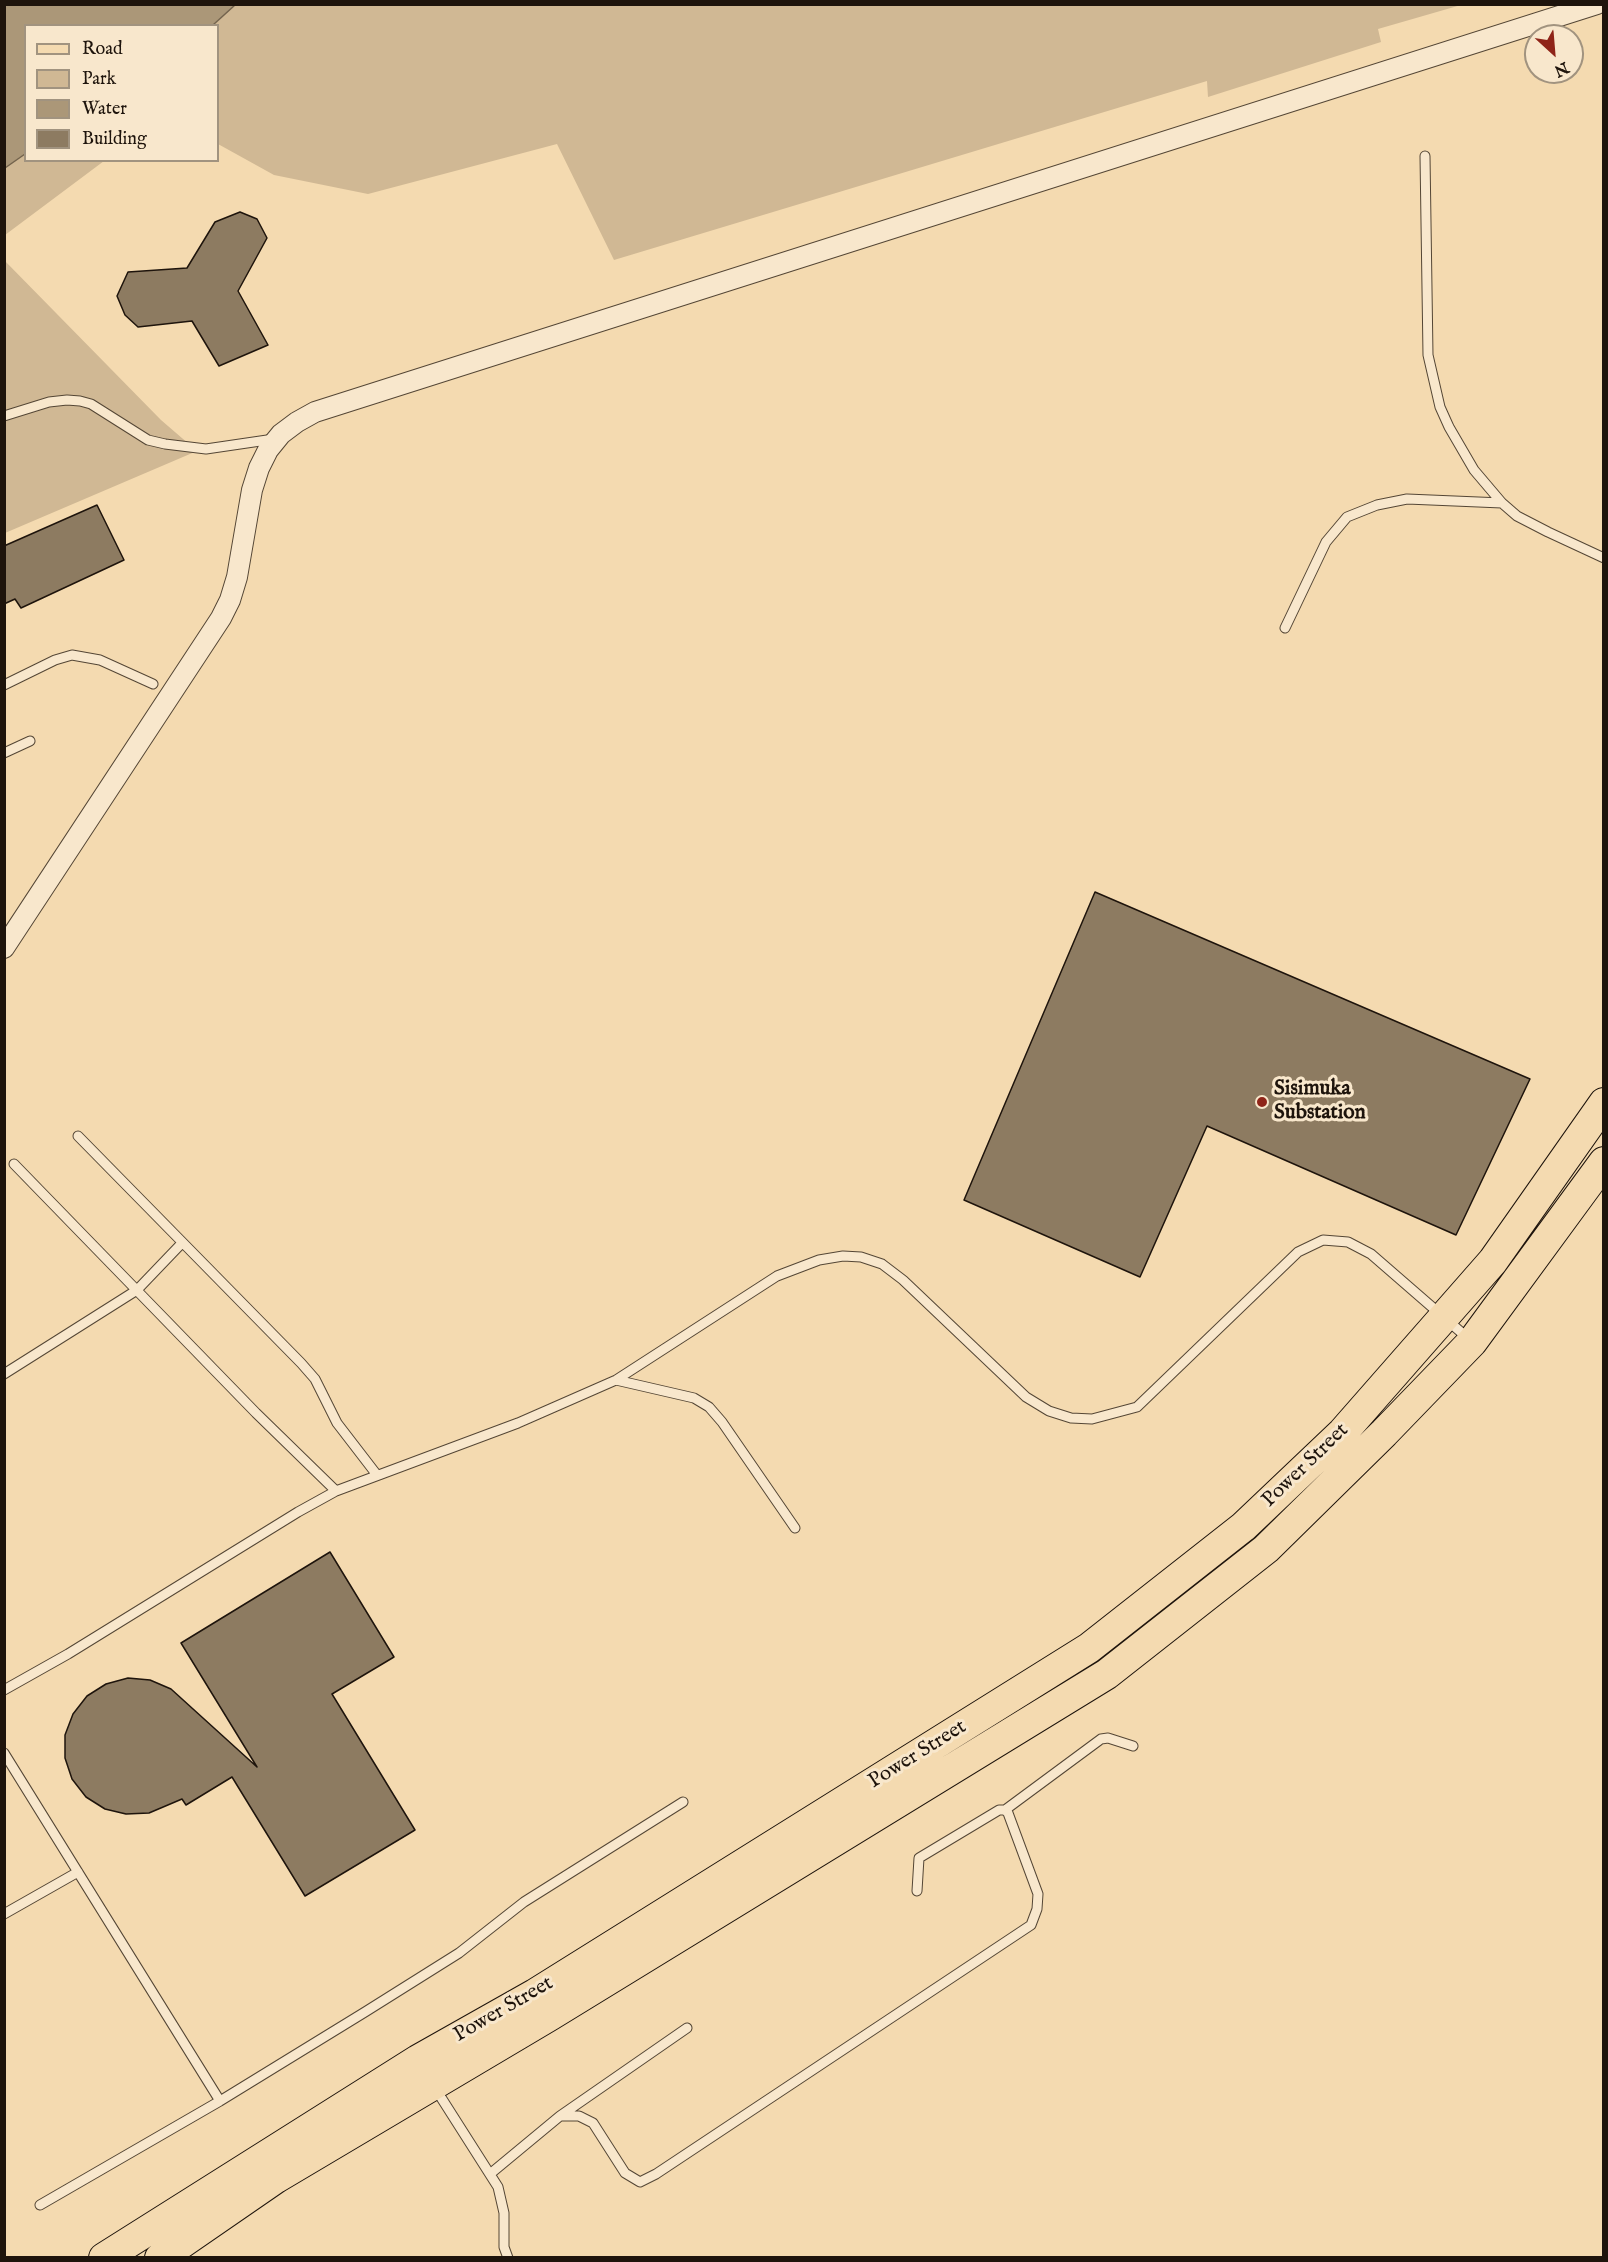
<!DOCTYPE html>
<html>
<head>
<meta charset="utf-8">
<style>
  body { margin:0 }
  #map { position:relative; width:1608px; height:2262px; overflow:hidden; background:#f4dab0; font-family:"IM FELL English",serif }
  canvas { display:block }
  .frame { position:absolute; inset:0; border:6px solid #1e140c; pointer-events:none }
  .legend { position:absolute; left:24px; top:24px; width:195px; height:138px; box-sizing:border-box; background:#f8e7cc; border:2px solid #a1937f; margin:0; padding:8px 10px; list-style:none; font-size:18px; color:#1e140c }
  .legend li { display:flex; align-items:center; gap:12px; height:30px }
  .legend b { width:30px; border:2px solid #a1937f }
  .north { position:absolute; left:1524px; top:24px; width:60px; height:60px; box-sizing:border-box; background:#f8e7cc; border:2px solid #a1937f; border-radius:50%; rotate:154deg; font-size:16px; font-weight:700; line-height:24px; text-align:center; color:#1e140c }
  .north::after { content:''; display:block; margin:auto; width:21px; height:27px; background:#8f2418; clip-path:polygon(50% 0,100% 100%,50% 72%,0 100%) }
</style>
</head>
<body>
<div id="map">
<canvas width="1608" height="2262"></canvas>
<div class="frame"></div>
<ul class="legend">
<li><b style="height:8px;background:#f4dab0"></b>Road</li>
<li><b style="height:16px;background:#d0b894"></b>Park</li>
<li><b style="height:16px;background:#ab9778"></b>Water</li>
<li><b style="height:16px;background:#8d7b61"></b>Building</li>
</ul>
<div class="north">N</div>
</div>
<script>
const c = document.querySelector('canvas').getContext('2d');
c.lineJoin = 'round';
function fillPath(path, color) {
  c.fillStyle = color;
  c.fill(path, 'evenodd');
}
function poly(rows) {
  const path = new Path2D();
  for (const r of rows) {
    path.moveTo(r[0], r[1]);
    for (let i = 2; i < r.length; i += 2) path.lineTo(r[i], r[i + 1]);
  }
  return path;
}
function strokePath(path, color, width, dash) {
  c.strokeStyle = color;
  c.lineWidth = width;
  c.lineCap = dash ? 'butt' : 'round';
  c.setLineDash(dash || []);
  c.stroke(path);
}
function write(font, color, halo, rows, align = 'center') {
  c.font = font + ' "IM FELL English",serif';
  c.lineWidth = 6;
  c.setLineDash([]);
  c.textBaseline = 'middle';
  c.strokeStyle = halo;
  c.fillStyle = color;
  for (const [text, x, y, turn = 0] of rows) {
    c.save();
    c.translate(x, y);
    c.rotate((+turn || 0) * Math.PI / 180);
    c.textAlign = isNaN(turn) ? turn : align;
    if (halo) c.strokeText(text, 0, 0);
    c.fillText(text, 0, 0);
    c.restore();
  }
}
const green = poly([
  [235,4,1461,5,1378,29,1381,42,1208,97,1207,81,614,260,557,144,368,194,274,175,218,144,218,26,213,26],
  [25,154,26,160,104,161,5,235,5,168],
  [4,260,161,420,197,451,5,533]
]);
const water = poly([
  [5,4,235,4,235,5,213,25,26,26,25,154,5,168,5,4]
]);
const building = poly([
  [240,212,257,219,267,238,238,291,268,345,219,366,192,321,138,327,125,315,117,296,128,272,187,268,215,222,240,212],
  [97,505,124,560,21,608,15,599,4,604,4,546,97,505],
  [1095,892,1530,1079,1456,1235,1207,1126,1140,1277,964,1200,1095,892],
  [330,1552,394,1657,332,1694,415,1830,305,1896,232,1777,186,1805,182,1799,149,1813,126,1814,105,1809,86,1797,72,1779,65,1758,65,1735,73,1714,87,1696,106,1684,128,1678,150,1680,171,1689,257,1767,181,1643,330,1552]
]);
const lane = poly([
  [1425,156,1428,355,1440,407,1449,427,1474,470,1502,503,1517,516,1548,532,1604,558],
  [4,416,49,402,67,400,80,401,91,404,148,440,165,444,206,449,274,439],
  [1285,628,1326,542,1347,517,1377,505,1407,499,1502,503],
  [4,685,55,660,72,655,100,660,153,684],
  [4,753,30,741],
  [78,1136,301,1363,315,1379,337,1423,377,1475],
  [14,1164,256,1413,336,1491],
  [4,1374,137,1290,182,1243],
  [616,1380,694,1398,709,1407,722,1422,795,1528],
  [4,1690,68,1654,298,1512,336,1491,518,1423,616,1380,777,1276,819,1260,843,1256,861,1257,882,1264,903,1280,1026,1397,1049,1411,1071,1418,1092,1419,1137,1407,1298,1252,1323,1240,1348,1242,1371,1254,1470,1340],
  [4,1753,220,2101],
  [1005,1810,1101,1739,1108,1738,1133,1746],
  [4,1914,78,1872],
  [435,2088,498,2187,504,2213,504,2247,508,2258],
  [560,2116,687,2028],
  [490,2174,560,2116,579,2116,593,2123,625,2173,640,2182,656,2174,1031,1925,1037,1909,1038,1894,1008,1813,1005,1810,999,1810,919,1858,917,1891],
  [40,2205,220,2101,365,2012,459,1953,524,1902,683,1802]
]);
const street = poly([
  [4,948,221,618,230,600,237,577,252,490,259,468,268,450,281,434,297,422,315,412,1597,4]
]);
const primary = poly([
  [104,2258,418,2060,535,1994,1089,1648,1243,1527,1343,1432,1493,1261,1604,1103],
  [160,2258,276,2178,549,2016,1107,1674,1266,1549,1384,1433,1472,1342,1604,1162]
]);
const markers = [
  [1262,1102,6,"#8f2418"]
];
const poiNames = [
  ["Sisimuka",1274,1090],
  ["Substation",1274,1114]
];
const streetNames = [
  ["Power Street",1306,1466,-44],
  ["Power Street",918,1755,-32],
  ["Power Street",504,2010,-30]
];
fillPath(green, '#d0b894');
fillPath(water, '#ab9778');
strokePath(water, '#73634d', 1.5);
fillPath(building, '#8d7b61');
strokePath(building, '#1e140c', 1.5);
strokePath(lane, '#544635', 11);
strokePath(street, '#544635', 22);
strokePath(primary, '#1e140c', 32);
strokePath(lane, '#f8e7cc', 9);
strokePath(street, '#f8e7cc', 20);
strokePath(primary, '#f4dab0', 30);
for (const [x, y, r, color] of markers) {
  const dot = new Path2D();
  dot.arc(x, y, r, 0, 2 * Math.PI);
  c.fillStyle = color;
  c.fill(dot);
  strokePath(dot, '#f8e7cc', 2);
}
write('bold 21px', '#1e140c', '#f8e7cc', poiNames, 'left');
write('21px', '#1e140c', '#f8e7cc', streetNames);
</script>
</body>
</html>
